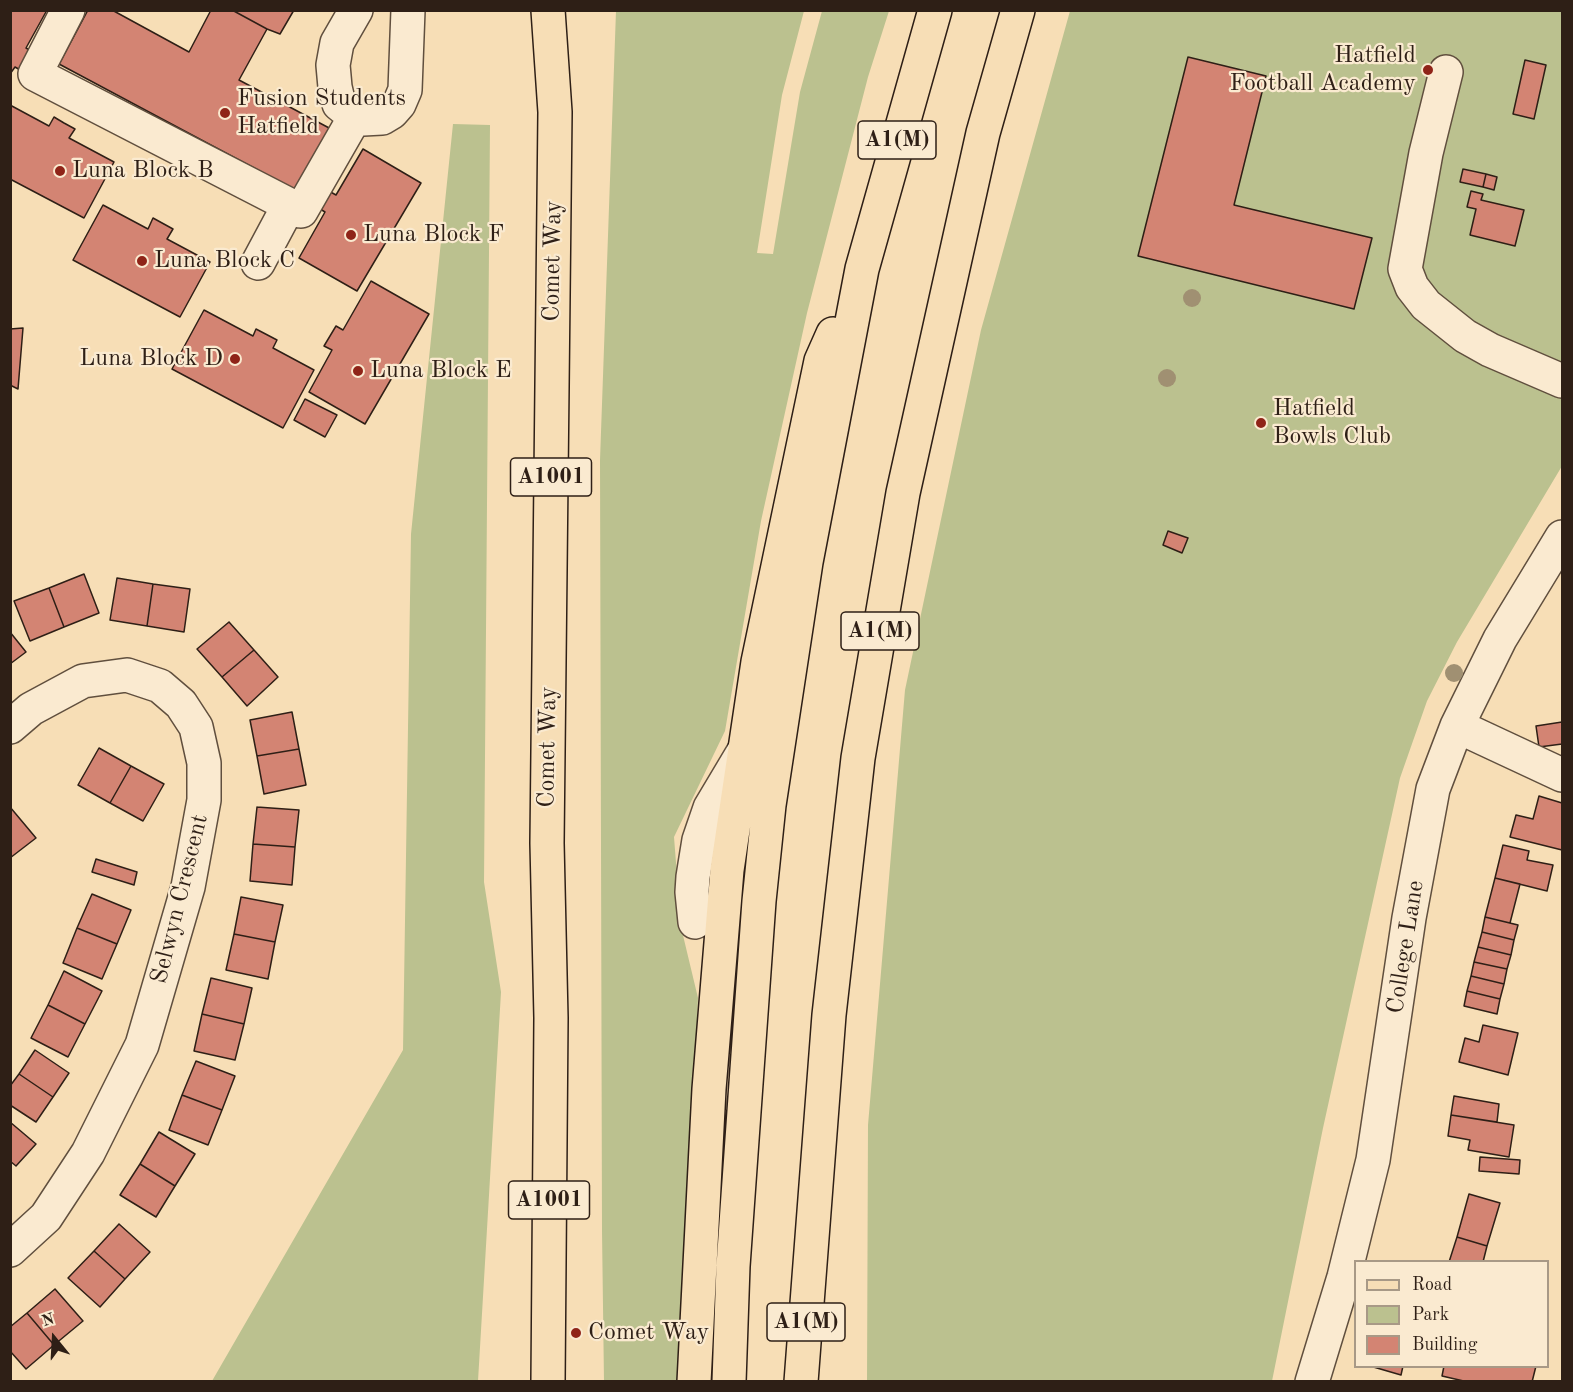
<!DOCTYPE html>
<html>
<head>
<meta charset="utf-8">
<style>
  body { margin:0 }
  #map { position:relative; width:1573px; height:1392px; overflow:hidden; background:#f7deb6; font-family:"Old Standard TT",serif }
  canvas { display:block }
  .frame { position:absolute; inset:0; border:12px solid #2e1f16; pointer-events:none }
  .legend { position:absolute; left:1354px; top:1260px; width:195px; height:108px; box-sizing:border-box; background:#faead0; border:2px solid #a89986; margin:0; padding:8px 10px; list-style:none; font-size:18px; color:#2e1f16 }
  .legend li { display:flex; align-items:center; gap:12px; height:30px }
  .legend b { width:30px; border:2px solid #a89986 }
  .north { position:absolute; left:24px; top:1308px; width:60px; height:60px; -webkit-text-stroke:4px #faead0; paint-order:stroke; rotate:342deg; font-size:16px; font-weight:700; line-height:24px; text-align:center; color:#2e1f16 }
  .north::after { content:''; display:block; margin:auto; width:21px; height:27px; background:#2e1f16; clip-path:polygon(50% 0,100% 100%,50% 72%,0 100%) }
</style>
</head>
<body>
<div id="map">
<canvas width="1573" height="1392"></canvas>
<div class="frame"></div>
<ul class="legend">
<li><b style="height:8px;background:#f7deb6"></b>Road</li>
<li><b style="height:16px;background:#bbc18f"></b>Park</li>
<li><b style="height:16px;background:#d38473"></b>Building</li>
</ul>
<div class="north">N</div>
</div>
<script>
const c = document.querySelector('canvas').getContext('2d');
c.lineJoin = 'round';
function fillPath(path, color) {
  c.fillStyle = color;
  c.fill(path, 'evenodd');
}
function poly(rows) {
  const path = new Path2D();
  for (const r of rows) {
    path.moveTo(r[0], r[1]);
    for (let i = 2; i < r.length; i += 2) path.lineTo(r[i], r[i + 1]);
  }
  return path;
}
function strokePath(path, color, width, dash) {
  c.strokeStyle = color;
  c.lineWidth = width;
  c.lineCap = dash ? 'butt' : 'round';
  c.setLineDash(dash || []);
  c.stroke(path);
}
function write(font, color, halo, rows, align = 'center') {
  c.font = font + ' "Old Standard TT",serif';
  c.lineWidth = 4.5;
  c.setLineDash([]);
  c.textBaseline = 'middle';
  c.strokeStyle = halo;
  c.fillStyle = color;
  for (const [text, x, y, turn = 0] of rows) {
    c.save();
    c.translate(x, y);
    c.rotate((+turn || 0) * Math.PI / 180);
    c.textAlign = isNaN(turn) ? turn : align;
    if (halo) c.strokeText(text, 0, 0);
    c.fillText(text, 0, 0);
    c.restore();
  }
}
const green = poly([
  [616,11,804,11,782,95,757,253,773,254,800,92,822,11,889,11,868,77,807,313,761,521,725,731,674,837,681,927,698,998,681,1381,604,1382,602,1231,600,460],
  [1070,11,1562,11,1562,466,1457,642,1427,701,1400,778,1323,1128,1272,1381,867,1382,868,1125,905,690,981,330],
  [453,124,490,125,484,882,501,992,478,1381,212,1381,403,1050,411,534]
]);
const building = poly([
  [10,10,47,10,26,48,33,52,22,71,15,67,10,74,10,10],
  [88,10,112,10,189,52,211,10,232,10,267,29,239,80,331,129,297,191,59,64,88,10],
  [232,10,294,10,280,34,267,29,232,10],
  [1188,57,1266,76,1234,205,1372,238,1354,309,1138,256,1188,57],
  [1525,60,1546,65,1534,119,1513,114,1525,60],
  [10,105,49,126,54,117,64,123,75,129,69,138,114,162,84,218,10,179,10,105],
  [363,149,421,183,357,291,299,258,325,212,317,207,327,190,336,195,363,149],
  [1463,169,1486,174,1483,187,1460,182,1463,169],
  [1486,174,1497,177,1494,190,1483,187,1486,174],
  [1471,191,1483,194,1481,200,1524,210,1515,246,1470,235,1476,209,1467,207,1471,191],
  [103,205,148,229,153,218,173,229,167,239,210,262,180,317,73,260,103,205],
  [371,281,429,314,365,424,309,392,332,350,324,346,336,326,343,330,371,281],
  [204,310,253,336,256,329,277,340,273,348,314,370,283,428,172,369,204,310],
  [23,328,18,389,10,385,10,329,23,328],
  [305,399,337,415,325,437,294,420,305,399],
  [1168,531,1188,538,1182,553,1163,545,1168,531],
  [84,574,99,613,64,627,49,588,84,574],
  [117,578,153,584,147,626,110,620,117,578],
  [153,584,190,589,184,632,147,626,153,584],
  [49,588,64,627,30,641,14,601,49,588],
  [229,622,254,650,222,677,197,649,229,622],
  [10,632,26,652,10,664,10,632],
  [254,650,278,677,247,706,222,677,254,650],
  [292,712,299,749,257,756,250,720,292,712],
  [1562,722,1562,744,1539,747,1536,726,1562,722],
  [99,748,131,766,110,803,78,785,99,748],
  [299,749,306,785,264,794,257,756,299,749],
  [131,766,164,784,143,821,110,803,131,766],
  [1539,796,1562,803,1562,850,1510,837,1516,815,1533,819,1539,796],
  [10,807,36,838,10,858,10,807],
  [257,807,299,810,295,847,253,844,257,807],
  [253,844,295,847,292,885,250,881,253,844],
  [1503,845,1529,851,1527,860,1553,865,1547,891,1495,878,1503,845],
  [96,859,137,872,134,885,92,872,96,859],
  [1495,878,1520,884,1510,923,1485,917,1495,878],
  [92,894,131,910,117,944,77,928,92,894],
  [241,897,283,905,275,942,234,934,241,897],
  [1485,917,1518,925,1514,940,1482,932,1485,917],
  [77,928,117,944,102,979,63,963,77,928],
  [1482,932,1514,940,1511,955,1478,947,1482,932],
  [234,934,275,942,268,979,226,970,234,934],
  [1478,947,1511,955,1507,969,1474,962,1478,947],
  [1474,962,1507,969,1504,984,1471,976,1474,962],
  [64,971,102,991,85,1024,48,1005,64,971],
  [1471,976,1504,984,1500,999,1467,991,1471,976],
  [211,978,252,988,244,1024,202,1014,211,978],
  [1467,991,1500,999,1497,1014,1464,1006,1467,991],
  [48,1005,85,1024,68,1057,31,1038,48,1005],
  [202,1014,244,1024,235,1060,194,1051,202,1014],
  [1483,1025,1518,1033,1508,1075,1459,1062,1465,1038,1479,1042,1483,1025],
  [35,1050,69,1073,53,1097,19,1074,35,1050],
  [196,1061,235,1076,222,1110,182,1095,196,1061],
  [19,1074,53,1097,36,1122,10,1105,10,1086,19,1074],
  [182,1095,222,1110,208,1145,169,1130,182,1095],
  [1454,1096,1499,1104,1497,1122,1451,1115,1454,1096],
  [1451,1115,1514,1125,1509,1157,1468,1150,1470,1140,1448,1136,1451,1115],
  [10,1122,36,1144,16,1166,10,1161,10,1122],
  [159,1132,195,1154,175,1186,140,1164,159,1132],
  [1480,1157,1520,1160,1519,1174,1479,1171,1480,1157],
  [140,1164,175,1186,156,1217,120,1195,140,1164],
  [1469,1194,1500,1203,1487,1246,1457,1237,1469,1194],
  [119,1224,150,1252,125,1279,94,1251,119,1224],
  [1457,1237,1487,1246,1483,1262,1449,1262,1457,1237],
  [94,1251,125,1279,100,1307,68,1278,94,1251],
  [55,1289,83,1321,54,1345,27,1313,55,1289],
  [27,1313,54,1345,26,1369,10,1351,10,1327,27,1313],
  [1370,1366,1403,1366,1401,1375,1370,1366],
  [1444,1366,1536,1366,1532,1382,1468,1382,1442,1376,1444,1366]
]);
const minor = poly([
  [68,10,35,74,301,211,356,115],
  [356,10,337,43,333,65,335,87,339,104,349,112,363,119,382,118,392,112,399,104,405,90,408,10],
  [1446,72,1426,153,1405,269,1412,287,1426,305,1465,336,1490,350,1562,381],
  [258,263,289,205],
  [1457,726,1562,775],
  [10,727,31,709,83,681,127,675,160,686,181,704,196,727,204,763,204,800,188,887,142,1045,88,1153,46,1217,10,1250],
  [695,922,692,892,693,877,699,840,710,808,744,751],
  [1312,1382,1344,1277,1373,1160,1409,918,1433,789,1457,726,1500,639,1562,537]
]);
const major = poly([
  [548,1382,551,1018,547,843,555,112,548,10]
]);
const highway = poly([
  [694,1382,709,1089,727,870,758,662,821,361,833,334],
  [729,1382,733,1266,759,901,769,805,806,562,862,269,935,10],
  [801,1382,829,1015,858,758,903,493,983,133,1018,10]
]);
const trees = [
  [1192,298],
  [1167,378],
  [1454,673]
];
const markers = [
  [1428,70,6,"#8f2418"],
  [225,113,6,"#8f2418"],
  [60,171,6,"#8f2418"],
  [351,235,6,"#8f2418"],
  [142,261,6,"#8f2418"],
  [235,359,6,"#8f2418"],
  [358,371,6,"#8f2418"],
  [1261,423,6,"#8f2418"],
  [576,1333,6,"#8f2418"]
];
const shields = [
  [897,140,78],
  [551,477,81],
  [880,631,78],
  [549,1200,81],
  [806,1322,78]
];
const shieldNames = [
  ["A1(M)",897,140],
  ["A1001",551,477],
  ["A1(M)",880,631],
  ["A1001",549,1200],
  ["A1(M)",806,1322]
];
const poiNames = [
  ["Hatfield",1416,56,"right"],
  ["Football Academy",1416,84,"right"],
  ["Fusion Students",237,99],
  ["Hatfield",237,127],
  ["Luna Block B",72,171],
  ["Luna Block F",363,235],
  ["Luna Block C",154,261],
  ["Luna Block D",223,359,"right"],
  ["Luna Block E",370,371],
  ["Hatfield",1273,409],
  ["Bowls Club",1273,437],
  ["Comet Way",588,1333]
];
const streetNames = [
  ["Comet Way",553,261,-89],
  ["Comet Way",548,747,-89],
  ["Selwyn Crescent",180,899,-76],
  ["College Lane",1406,947,-81]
];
fillPath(green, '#bbc18f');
fillPath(building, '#d38473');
strokePath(building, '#2e1f16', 1.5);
strokePath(minor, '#604f3e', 36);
strokePath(major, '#2e1f16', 36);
strokePath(highway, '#2e1f16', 36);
strokePath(minor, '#faead0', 33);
strokePath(major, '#f7deb6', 33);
strokePath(highway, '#f7deb6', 33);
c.fillStyle = '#a09072';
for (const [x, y] of trees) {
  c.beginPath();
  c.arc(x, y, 9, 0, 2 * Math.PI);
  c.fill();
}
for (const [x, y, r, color] of markers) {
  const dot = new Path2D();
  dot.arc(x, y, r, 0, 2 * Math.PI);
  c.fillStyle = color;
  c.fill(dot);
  strokePath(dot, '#faead0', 2);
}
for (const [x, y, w] of shields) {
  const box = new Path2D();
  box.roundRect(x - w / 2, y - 19, w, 38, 4.5);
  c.fillStyle = '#faead0';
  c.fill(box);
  strokePath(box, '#2e1f16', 1.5);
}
write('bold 22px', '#2e1f16', null, shieldNames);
write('24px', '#2e1f16', '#faead0', poiNames, 'left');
write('24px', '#2e1f16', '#faead0', streetNames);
</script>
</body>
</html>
